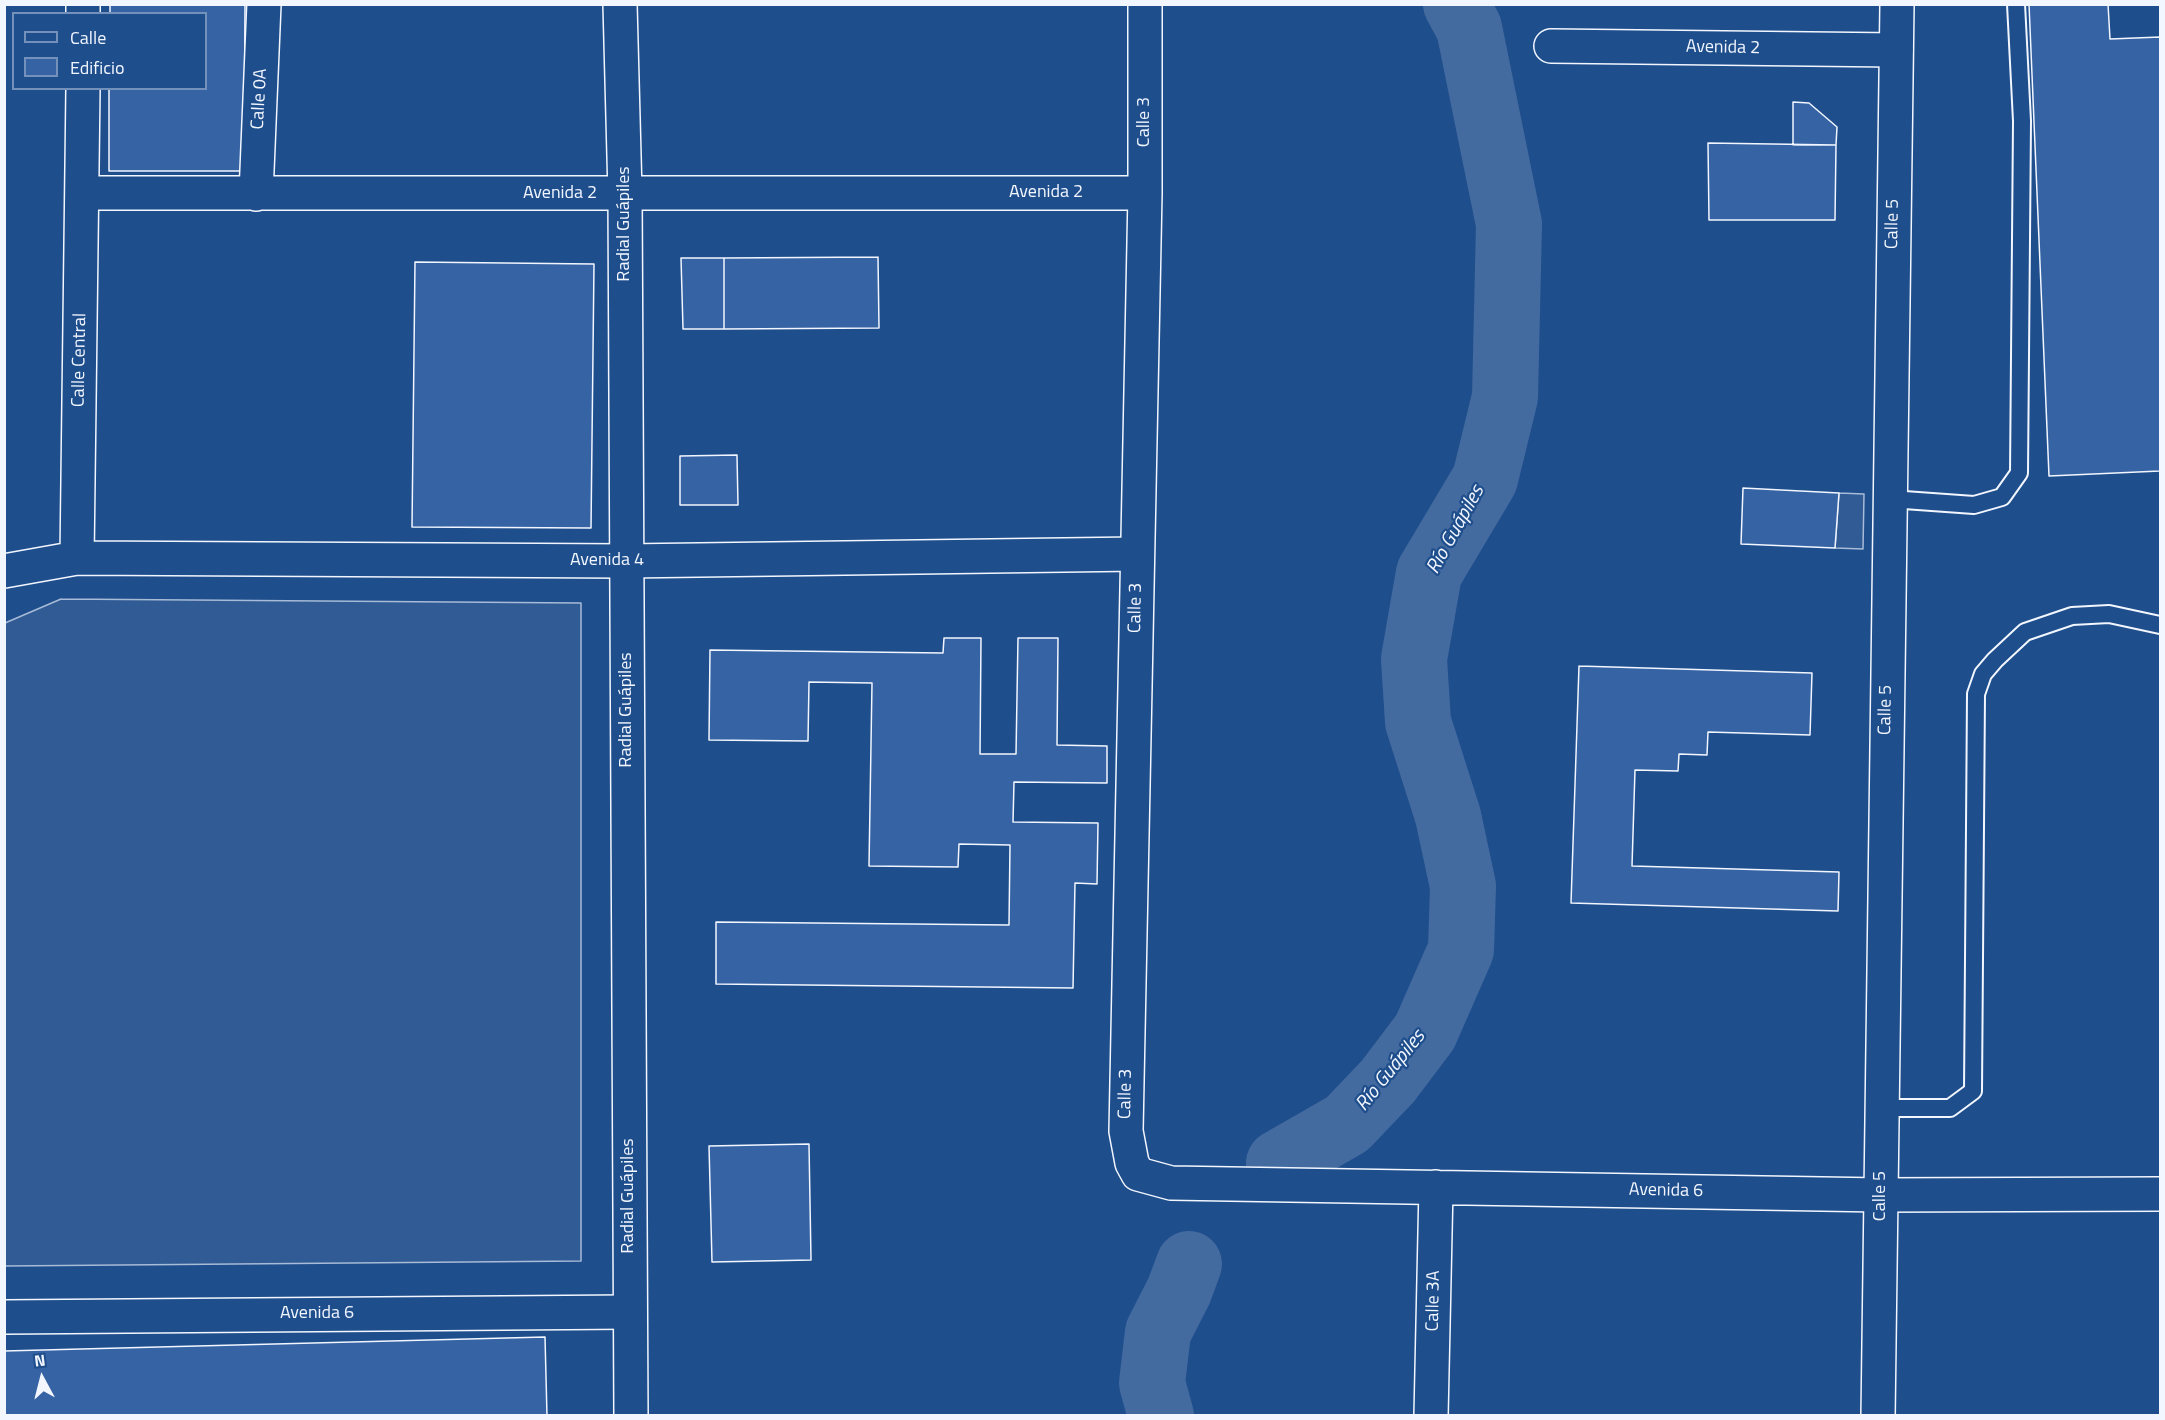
<!DOCTYPE html>
<html>
<head>
<meta charset="utf-8">
<style>
  body { margin:0 }
  #map { position:relative; width:2165px; height:1420px; overflow:hidden; background:#1f4e8c; font-family:"Titillium Web",sans-serif }
  canvas { display:block }
  .frame { position:absolute; inset:0; border:6px solid #f2f6ff; pointer-events:none }
  .legend { position:absolute; left:12px; top:12px; width:195px; height:78px; box-sizing:border-box; background:#1f4e8c; border:2px solid #7391ba; margin:0; padding:8px 10px; list-style:none; font-size:18px; color:#f2f6ff }
  .legend li { display:flex; align-items:center; gap:12px; height:30px }
  .legend b { width:30px; border:2px solid #7391ba }
  .north { position:absolute; left:12px; top:1348px; width:60px; height:60px; -webkit-text-stroke:4px #1f4e8c; paint-order:stroke; rotate:353deg; font-size:16px; font-weight:700; line-height:24px; text-align:center; color:#f2f6ff }
  .north::after { content:''; display:block; margin:auto; width:21px; height:27px; background:#f2f6ff; clip-path:polygon(50% 0,100% 100%,50% 72%,0 100%) }
</style>
</head>
<body>
<div id="map">
<canvas width="2165" height="1420"></canvas>
<div class="frame"></div>
<ul class="legend">
<li><b style="height:8px;background:#1f4e8c"></b>Calle</li>
<li><b style="height:16px;background:#3563a3"></b>Edificio</li>
</ul>
<div class="north">N</div>
</div>
<script>
const c = document.querySelector('canvas').getContext('2d');
c.lineJoin = 'round';
function fillPath(path, color) {
  c.fillStyle = color;
  c.fill(path, 'evenodd');
}
function poly(rows) {
  const path = new Path2D();
  for (const r of rows) {
    path.moveTo(r[0], r[1]);
    for (let i = 2; i < r.length; i += 2) path.lineTo(r[i], r[i + 1]);
  }
  return path;
}
function strokePath(path, color, width, dash) {
  c.strokeStyle = color;
  c.lineWidth = width;
  c.lineCap = dash ? 'butt' : 'round';
  c.setLineDash(dash || []);
  c.stroke(path);
}
function write(font, color, halo, rows, align = 'center') {
  c.font = font + ' "Titillium Web",sans-serif';
  c.lineWidth = 4.5;
  c.setLineDash([]);
  c.textBaseline = 'middle';
  c.strokeStyle = halo;
  c.fillStyle = color;
  for (const [text, x, y, turn = 0] of rows) {
    c.save();
    c.translate(x, y);
    c.rotate((+turn || 0) * Math.PI / 180);
    c.textAlign = isNaN(turn) ? turn : align;
    if (halo) c.strokeText(text, 0, 0);
    c.fillText(text, 0, 0);
    c.restore();
  }
}
const built = poly([
  [1839,493,1864,494,1863,549,1835,548,1839,493],
  [61,599,581,603,581,1261,5,1266,5,623,61,599]
]);
const river = poly([
  [1279,1163,1347,1124,1388,1081,1425,1032,1461,950,1463,886,1448,816,1418,722,1414,659,1429,573,1485,479,1505,397,1509,224,1469,28,1456,4],
  [1161,1416,1152,1383,1158,1332,1179,1291,1189,1264]
]);
const building = poly([
  [110,4,245,4,244,171,109,171,109,88,206,88,206,14,110,14,110,4],
  [2029,4,2108,4,2110,39,2160,37,2160,471,2049,476,2029,4],
  [1793,102,1809,103,1837,127,1836,145,1793,145,1793,102],
  [1708,143,1836,145,1835,220,1709,220,1708,143],
  [878,257,879,328,724,329,724,258,878,257],
  [681,258,724,258,724,329,683,329,681,258],
  [415,262,594,264,591,528,412,527,415,262],
  [737,455,738,505,680,505,680,456,737,455],
  [1743,488,1839,493,1835,548,1741,544,1743,488],
  [944,638,981,638,980,754,1016,754,1018,638,1058,638,1057,745,1107,746,1107,783,1014,782,1013,822,1098,823,1097,884,1075,883,1073,988,716,984,716,922,1009,925,1010,845,959,844,958,867,869,866,872,683,809,682,808,741,709,740,710,650,943,653,944,638],
  [1579,666,1812,673,1810,735,1708,732,1707,755,1679,754,1678,771,1635,770,1632,866,1839,872,1838,911,1571,903,1579,666],
  [809,1144,811,1260,712,1262,709,1146,809,1144],
  [545,1337,547,1416,4,1416,4,1351,545,1337]
]);
const service = poly([
  [1890,499,1974,505,2002,497,2019,473,2022,121,2016,4],
  [1881,1108,1950,1108,1973,1091,1976,694,1983,674,1995,660,2025,632,2072,616,2109,614,2160,625]
]);
const minor = poly([
  [1145,4,1145,193,1126,1131,1132,1163,1138,1174,1171,1183,1881,1195,2160,1194],
  [83,14,83,4],
  [1551,46,1896,50],
  [83,193,1145,193],
  [256,194,264,4],
  [77,558,83,88],
  [4,571,77,558,626,561,1137,554],
  [4,1317,629,1312],
  [1431,1416,1436,1187]
]);
const tertiary = poly([
  [1878,1416,1897,4]
]);
const secondary = poly([
  [620,4,625,194,631,1416]
]);
const streetNames = [
  ["Avenida 2",1723,48,1],
  ["Calle 0A",260,99,-87],
  ["Calle 3",1145,122,-90],
  ["Avenida 2",1046,193],
  ["Avenida 2",560,194],
  ["Radial Guápiles",625,224,-90],
  ["Calle 5",1893,224,-89],
  ["Calle Central",80,360,-89],
  ["Avenida 4",607,561],
  ["Calle 3",1136,608,-89],
  ["Radial Guápiles",627,710,-90],
  ["Calle 5",1886,710,-89],
  ["Calle 3",1126,1094,-89],
  ["Avenida 6",1666,1191,1],
  ["Radial Guápiles",629,1196,-90],
  ["Calle 5",1881,1196,-90],
  ["Calle 3A",1434,1301,-89],
  ["Avenida 6",317,1314]
];
const waterNames = [
  ["Río Guápiles",1456,530,-61],
  ["Río Guápiles",1391,1071,-51]
];
fillPath(built, '#305b95');
strokePath(built, '#a8bbd7', 1.5);
strokePath(river, '#446ba0', 66);
fillPath(building, '#3563a3');
strokePath(building, '#f2f6ff', 1.5);
strokePath(service, '#f2f6ff', 20);
strokePath(minor, '#f2f6ff', 36);
strokePath(tertiary, '#f2f6ff', 36);
strokePath(secondary, '#f2f6ff', 36);
strokePath(service, '#1f4e8c', 16);
strokePath(minor, '#1f4e8c', 33);
strokePath(tertiary, '#1f4e8c', 33);
strokePath(secondary, '#1f4e8c', 33);
write('18px', '#f2f6ff', '#1f4e8c', streetNames);
write('italic 20px', '#f2f6ff', '#1f4e8c', waterNames);
</script>
</body>
</html>
